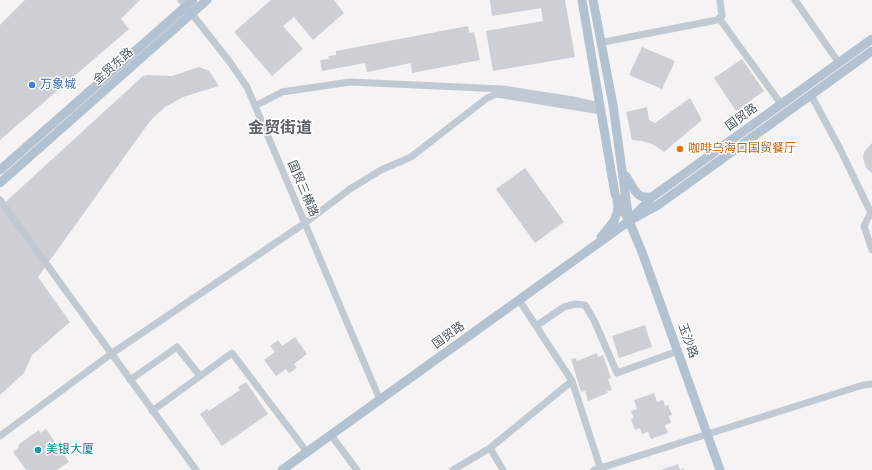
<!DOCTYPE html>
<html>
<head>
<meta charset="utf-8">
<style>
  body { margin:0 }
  canvas { display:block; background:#f5f3f3 }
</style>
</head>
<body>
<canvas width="872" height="470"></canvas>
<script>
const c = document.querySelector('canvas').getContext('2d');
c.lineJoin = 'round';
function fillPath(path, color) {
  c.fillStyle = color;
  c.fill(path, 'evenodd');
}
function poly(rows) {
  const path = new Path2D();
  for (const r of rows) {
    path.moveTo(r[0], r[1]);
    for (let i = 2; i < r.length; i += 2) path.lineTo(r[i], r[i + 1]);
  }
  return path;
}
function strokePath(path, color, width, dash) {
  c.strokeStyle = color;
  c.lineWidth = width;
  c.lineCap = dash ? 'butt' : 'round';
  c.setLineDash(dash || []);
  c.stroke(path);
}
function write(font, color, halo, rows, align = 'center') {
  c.font = font + ' "Source Sans 3","Noto Sans SC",sans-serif';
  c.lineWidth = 3;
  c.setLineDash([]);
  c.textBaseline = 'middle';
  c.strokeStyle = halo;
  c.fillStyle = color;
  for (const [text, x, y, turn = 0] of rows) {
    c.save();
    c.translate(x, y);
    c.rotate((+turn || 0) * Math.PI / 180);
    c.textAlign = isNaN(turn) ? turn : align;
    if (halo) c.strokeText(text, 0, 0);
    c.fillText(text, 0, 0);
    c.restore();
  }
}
const building = poly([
  [25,0,140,0,121,19,129,29,0,140,0,25],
  [271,0,334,0,344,13,313,40,294,17,283,26,303,49,272,76,234,32],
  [490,0,565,0,575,57,493,71,486,31,543,21,541,8,492,16],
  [468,26,469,33,474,32,480,60,412,73,411,63,367,72,365,63,322,71,320,60,329,59,328,56,336,55,336,51],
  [642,47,675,61,662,89,629,75],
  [742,59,764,91,736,111,714,78],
  [199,67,209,71,219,86,183,97,165,107,150,121,38,277,70,322,32,355,24,373,0,395,0,207,143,76,147,75,172,76],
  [690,98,702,120,664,152,654,145,642,141,632,140,626,112,647,107,649,120,655,123],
  [872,143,872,173,866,168,863,158,864,152],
  [525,168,564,222,535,243,496,189],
  [645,325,652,347,619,358,612,336],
  [295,337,307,354,294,364,297,368,289,373,286,369,276,376,264,360,275,352,270,346,278,340,282,346],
  [597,353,598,357,603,355,611,378,608,379,612,390,607,391,608,393,588,401,585,391,581,392,571,359,576,358,577,361],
  [246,382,268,414,222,446,200,414,207,409,209,411,240,390,238,387],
  [654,393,657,402,663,400,665,406,668,405,672,415,669,416,671,423,665,425,668,433,651,439,648,432,642,434,640,428,635,430,631,419,634,418,631,411,637,409,634,400],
  [46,429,69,462,57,470,26,470,13,452,19,447,18,445,39,430,40,433],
  [678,464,680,470,684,468,684,470,661,470]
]);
const minor = poly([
  [181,0,229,61,247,87,380,400],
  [795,0,839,63],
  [719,18,781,104],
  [604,42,717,20,722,16,720,0],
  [811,95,840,149,872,215],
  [255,106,282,92,350,82,503,89,573,100,599,106],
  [0,200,196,470],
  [871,212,864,226,872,250],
  [519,300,572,381,601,470],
  [536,326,564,307,575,304,585,305,594,320,617,373,678,351],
  [130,380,177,347,200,376],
  [152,411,232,353,307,452],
  [331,435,357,470],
  [0,436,111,354,305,223,350,189,381,170,411,157,487,98,497,94,601,111],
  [490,448,503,470],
  [453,470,490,448,572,381],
  [594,470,863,385,872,384]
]);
const major = poly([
  [582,0,615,194,629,221,613,105,593,0],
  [872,39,652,197,629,221,658,205,872,51],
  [0,170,193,0],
  [626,176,635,191,639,195,643,197,652,197],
  [0,183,207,0],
  [601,237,614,221,617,213,618,206,617,201],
  [282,470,629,221,642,252,720,470]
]);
const markers = [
  [32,85,4,"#3f7fe0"],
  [680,149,4,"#e8710a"],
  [38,450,4,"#0f9aa8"]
];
const streetNames = [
  ["金贸东路",114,67,-41],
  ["国贸路",742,118,-36],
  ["国贸三横路",302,189,67],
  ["国贸路",449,336,-36],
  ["玉沙路",687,341,70]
];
const shopNames = [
  ["万象城",40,85]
];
const foodNames = [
  ["咖啡乌海口国贸餐厅",688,149]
];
const cultureNames = [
  ["美银大厦",46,450]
];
const districtNames = [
  ["金贸街道",280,129]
];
fillPath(building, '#cdcfd5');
strokePath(minor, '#c1cad2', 7);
strokePath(major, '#b3c2d1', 9);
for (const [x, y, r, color] of markers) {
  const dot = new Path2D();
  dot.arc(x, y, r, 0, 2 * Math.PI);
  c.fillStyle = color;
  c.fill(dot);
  strokePath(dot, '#fff', 1.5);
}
write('12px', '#4a5661', '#fff', streetNames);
write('12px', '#366cbe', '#fff', shopNames, 'left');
write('12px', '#c56008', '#fff', foodNames, 'left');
write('12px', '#0d838f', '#fff', cultureNames, 'left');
write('bold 16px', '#5f6368', '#fff', districtNames);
</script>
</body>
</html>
